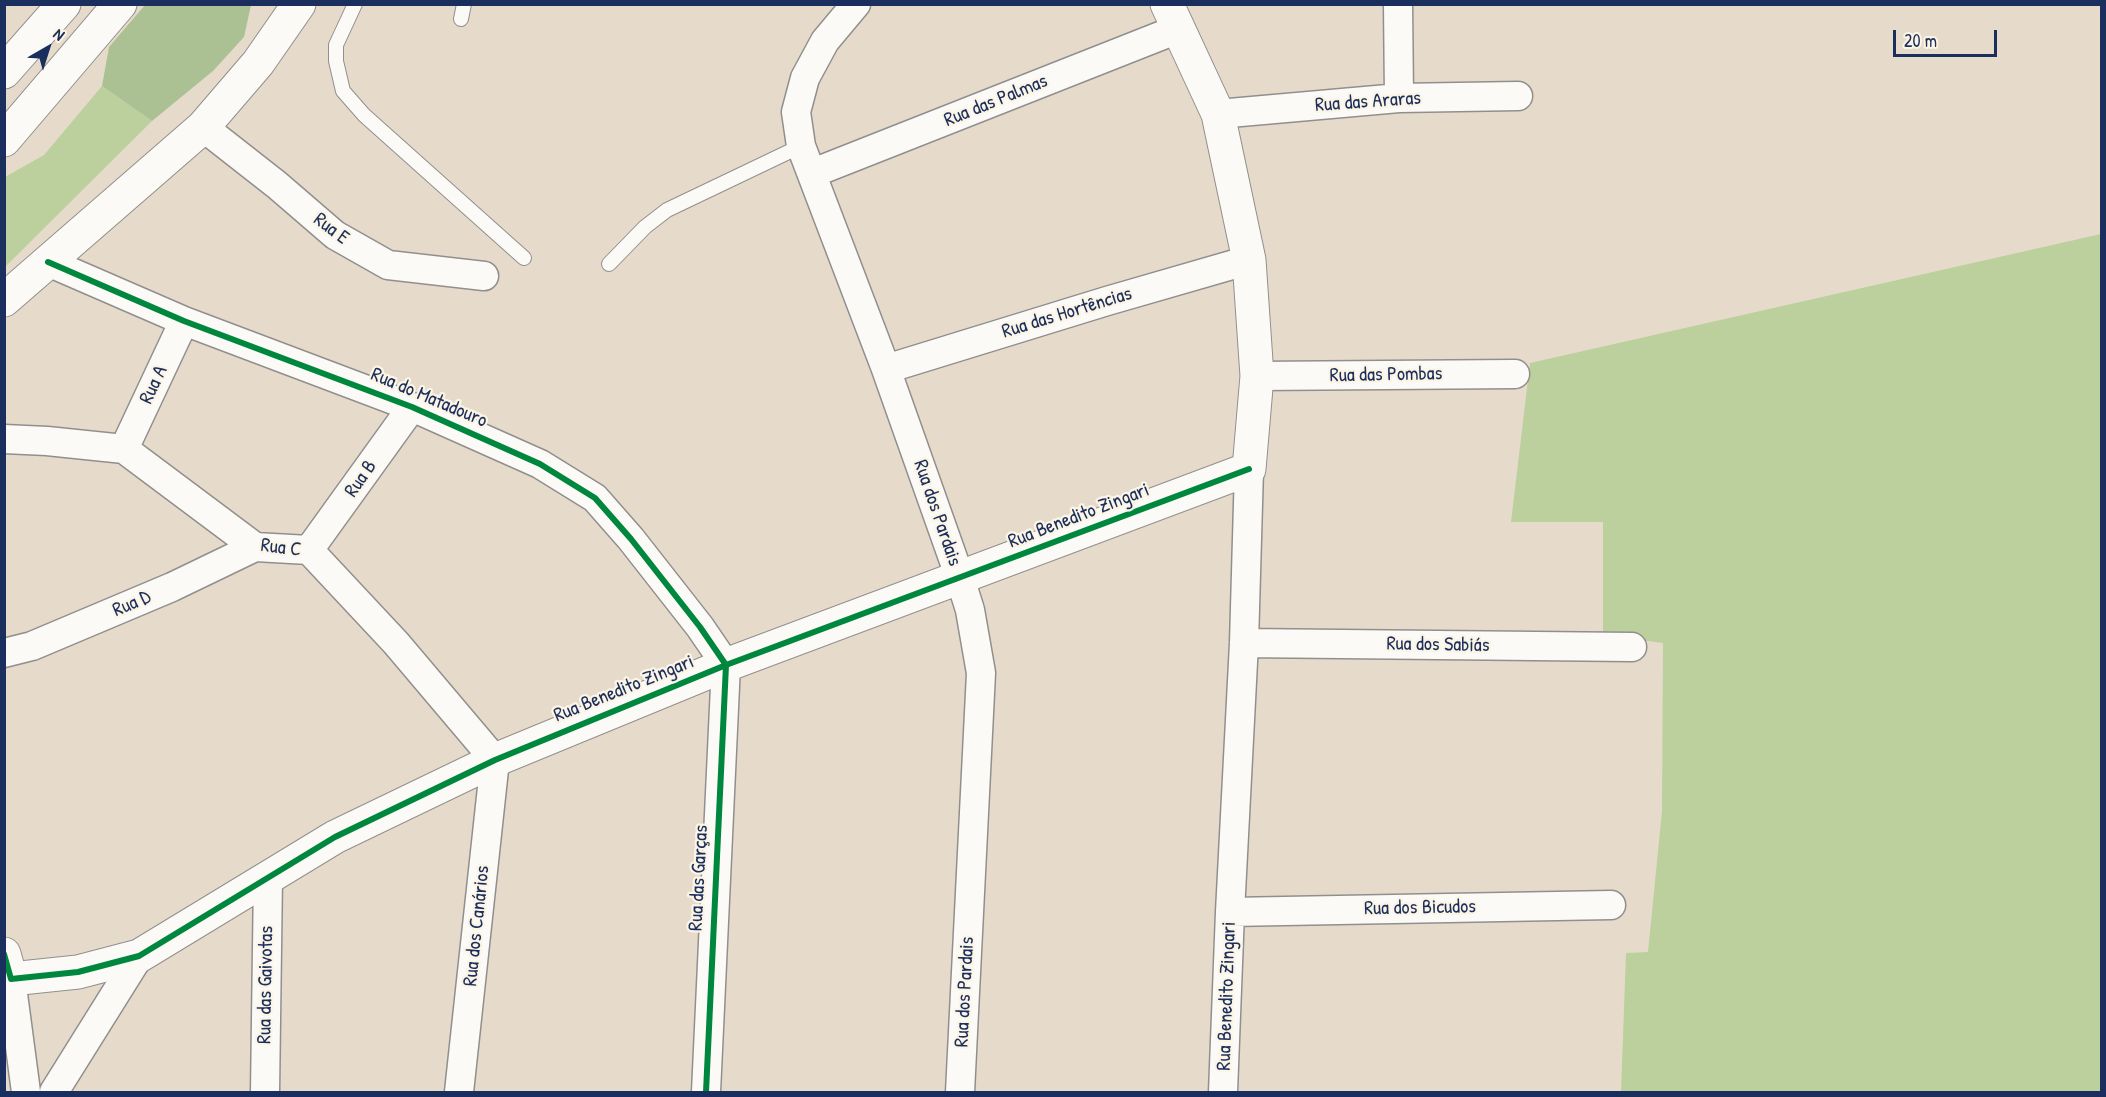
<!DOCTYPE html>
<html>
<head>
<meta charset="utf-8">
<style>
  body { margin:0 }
  #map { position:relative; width:2106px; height:1097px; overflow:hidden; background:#e6dbca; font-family:"Patrick Hand",sans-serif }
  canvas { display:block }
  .frame { position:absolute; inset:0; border:6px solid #1b2f5e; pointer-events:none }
  .north { position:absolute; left:18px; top:18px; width:60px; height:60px; -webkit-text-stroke:4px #fcf5e5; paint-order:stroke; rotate:39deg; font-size:16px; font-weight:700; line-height:24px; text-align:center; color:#1b2f5e }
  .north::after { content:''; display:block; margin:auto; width:21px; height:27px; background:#1b2f5e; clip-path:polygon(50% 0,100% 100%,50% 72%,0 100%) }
  .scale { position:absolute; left:1893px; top:30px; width:104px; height:27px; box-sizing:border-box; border:3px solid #1b2f5e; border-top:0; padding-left:8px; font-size:18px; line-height:21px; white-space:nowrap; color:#1b2f5e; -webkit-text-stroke:4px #fcf5e5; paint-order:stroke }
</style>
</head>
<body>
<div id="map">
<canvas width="2106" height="1097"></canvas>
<div class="frame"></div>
<div class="north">N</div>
<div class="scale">20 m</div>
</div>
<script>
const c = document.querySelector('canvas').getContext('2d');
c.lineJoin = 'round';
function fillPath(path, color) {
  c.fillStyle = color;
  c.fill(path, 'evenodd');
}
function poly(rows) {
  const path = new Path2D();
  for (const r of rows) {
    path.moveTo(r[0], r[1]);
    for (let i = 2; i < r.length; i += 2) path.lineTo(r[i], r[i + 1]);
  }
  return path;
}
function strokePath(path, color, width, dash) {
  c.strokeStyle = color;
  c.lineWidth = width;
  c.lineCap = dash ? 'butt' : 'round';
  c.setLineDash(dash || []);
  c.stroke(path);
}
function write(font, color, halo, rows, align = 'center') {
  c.font = font + ' "Patrick Hand",sans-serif';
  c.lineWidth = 4.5;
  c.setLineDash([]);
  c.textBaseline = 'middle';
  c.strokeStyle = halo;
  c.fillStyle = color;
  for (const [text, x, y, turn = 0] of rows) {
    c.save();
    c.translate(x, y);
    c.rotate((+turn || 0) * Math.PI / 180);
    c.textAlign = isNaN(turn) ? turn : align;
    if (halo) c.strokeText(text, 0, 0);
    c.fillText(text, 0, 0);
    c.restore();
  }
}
const green = poly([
  [102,86,152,121,5,267,5,177,44,155],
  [2101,234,2101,1092,1621,1092,1626,953,1648,952,1662,811,1663,643,1603,635,1603,522,1511,522,1530,363]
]);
const forest = poly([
  [145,5,251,5,244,37,213,71,152,121,102,86,109,47]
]);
const service = poly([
  [355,4,336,45,336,61,343,91,364,115,524,258],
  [461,19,464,4],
  [609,264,645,227,667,210,801,146]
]);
const minor = poly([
  [856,4,825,41,805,78,796,112,801,146,886,369,960,578,970,610,981,673,960,1092],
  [1398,4,1399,98],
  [1218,114,1399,98,1518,96],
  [203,127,277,185,335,235,388,265,484,276],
  [813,173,1178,29],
  [48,262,184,321,412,407,540,464,595,498,631,539,700,627,726,665,706,1092],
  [886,369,1107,301,1249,260],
  [1257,376,1515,374],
  [4,439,47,441,124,449,255,547,309,550,396,643,495,760,459,1092],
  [124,449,184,321],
  [309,550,412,407],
  [1244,643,1632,647],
  [4,653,32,646,172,587,255,547],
  [1230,912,1611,905],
  [11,979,26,1092],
  [54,1092,139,956],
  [265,1092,268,877],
  [1223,1092,1230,912,1244,643,1249,469]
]);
const tertiary = poly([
  [4,300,203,127,258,63,299,4],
  [4,954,11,979,78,972,139,956,335,837,495,760,726,665,1249,469,1257,376,1249,260,1218,114,1167,4]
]);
const primary = poly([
  [4,72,64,4],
  [4,140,120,4]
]);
const cycleway = poly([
  [48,262,184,321,412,407,540,464,595,498,631,539,700,627,726,665,706,1092],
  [4,954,11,979,78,972,139,956,335,837,495,760,726,665,1249,469]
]);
const streetNames = [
  ["Rua das Palmas",996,101,-22],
  ["Rua das Araras",1368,102,-4],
  ["Rua E",331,229,37],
  ["Rua das Hortências",1067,313,-17],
  ["Rua das Pombas",1386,375,-1],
  ["Rua A",154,385,-65],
  ["Rua do Matadouro",429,398,23],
  ["Rua B",361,479,-55],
  ["Rua dos Pardais",937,513,71],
  ["Rua Benedito Zingari",1079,516,-21],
  ["Rua C",281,548,7],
  ["Rua D",132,604,-23],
  ["Rua dos Sabiás",1438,645,1],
  ["Rua Benedito Zingari",624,689,-22],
  ["Rua das Garças",699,878,-87],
  ["Rua dos Bicudos",1420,908,-1],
  ["Rua dos Canários",477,926,-84],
  ["Rua das Gaivotas",266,985,-89],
  ["Rua dos Pardais",965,992,-87],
  ["Rua Benedito Zingari",1227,996,-88]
];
fillPath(green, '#bbd09c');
fillPath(forest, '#abc194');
strokePath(service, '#918f8e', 16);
strokePath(minor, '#918f8e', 31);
strokePath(tertiary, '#918f8e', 35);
strokePath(primary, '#918f8e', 35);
strokePath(service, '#fbfaf7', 14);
strokePath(minor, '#fbfaf7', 28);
strokePath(tertiary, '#fbfaf7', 33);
strokePath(primary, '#fbfaf7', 33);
strokePath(cycleway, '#00873e', 6);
write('20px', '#1b2f5e', '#fcf5e5', streetNames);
</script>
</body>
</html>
